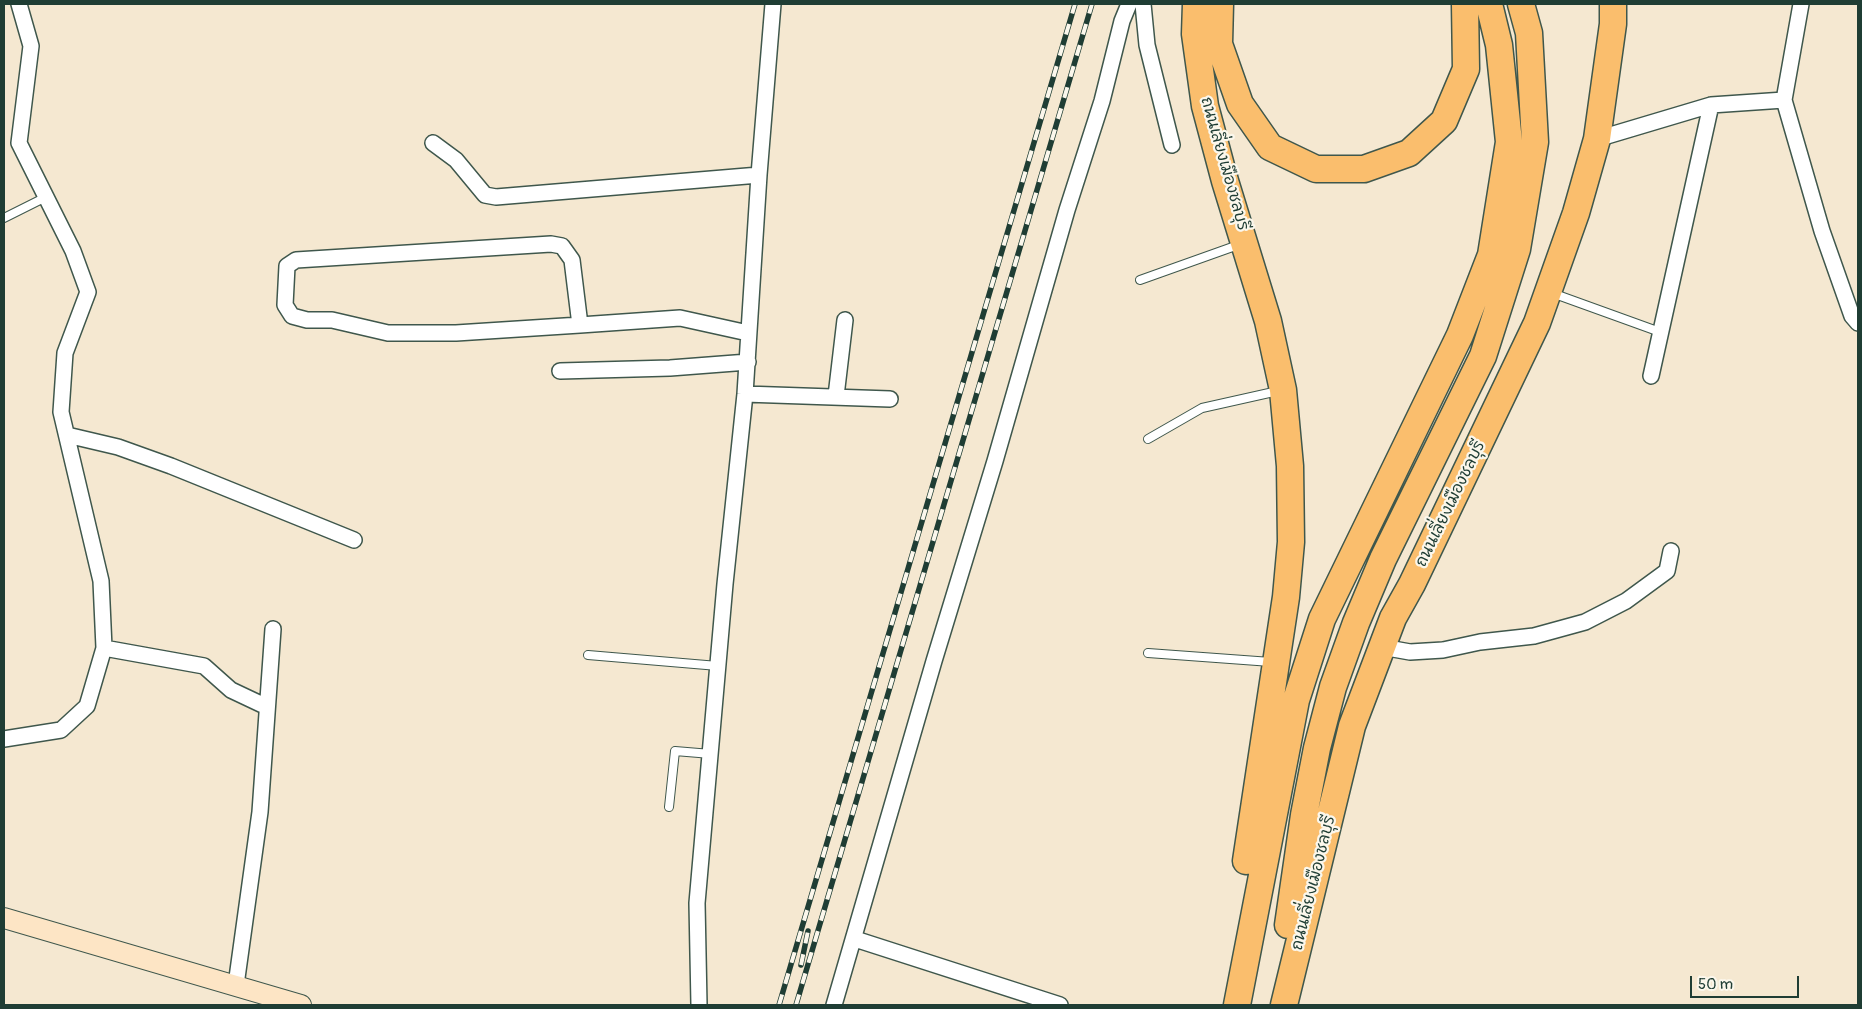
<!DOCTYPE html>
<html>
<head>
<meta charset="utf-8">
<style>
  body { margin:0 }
  #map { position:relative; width:1862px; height:1009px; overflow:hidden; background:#f5e8d1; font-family:Pangolin,sans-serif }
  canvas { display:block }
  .frame { position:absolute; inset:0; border:5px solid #1f3d34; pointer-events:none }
  .scale { position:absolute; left:1690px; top:976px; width:109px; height:22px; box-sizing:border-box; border:2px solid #1f3d34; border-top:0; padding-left:6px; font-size:15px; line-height:18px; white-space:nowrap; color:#1f3d34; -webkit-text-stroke:4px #fbf7ec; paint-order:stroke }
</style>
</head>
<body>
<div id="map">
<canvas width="1862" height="1009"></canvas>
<div class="frame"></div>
<div class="scale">50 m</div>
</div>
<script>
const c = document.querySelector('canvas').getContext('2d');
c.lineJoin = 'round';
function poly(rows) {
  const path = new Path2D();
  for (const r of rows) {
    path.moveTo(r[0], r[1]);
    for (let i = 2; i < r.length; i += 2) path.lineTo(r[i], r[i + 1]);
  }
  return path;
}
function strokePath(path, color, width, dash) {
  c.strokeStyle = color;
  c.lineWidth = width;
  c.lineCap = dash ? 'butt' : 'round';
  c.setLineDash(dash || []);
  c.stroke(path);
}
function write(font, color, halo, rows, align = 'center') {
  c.font = font + ' Pangolin,"Playpen Sans Thai",sans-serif';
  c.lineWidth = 4.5;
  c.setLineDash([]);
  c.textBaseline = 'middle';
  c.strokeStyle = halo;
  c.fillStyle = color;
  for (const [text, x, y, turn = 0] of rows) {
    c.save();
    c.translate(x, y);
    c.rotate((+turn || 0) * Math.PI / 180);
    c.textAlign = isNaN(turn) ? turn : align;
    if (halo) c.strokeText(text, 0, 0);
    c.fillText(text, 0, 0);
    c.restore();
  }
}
const lane = poly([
  [4,218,46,197],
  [1140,280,1241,244],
  [1552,293,1660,332],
  [1148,439,1202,408,1278,391],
  [1148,653,1271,662],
  [588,655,718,666],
  [669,807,675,751,711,754]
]);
const street = poly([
  [1143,4,1147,45,1172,145],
  [1801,4,1784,100,1822,231,1852,316,1858,323],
  [1597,139,1711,105,1784,100],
  [433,143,456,160,485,195,496,197,759,175],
  [580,325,572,260,562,246,551,244,296,260,287,266,285,305,292,316,307,320,332,320,388,333,456,333,580,325,680,318,748,333],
  [560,371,670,368,748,362],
  [1651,376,1711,105],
  [745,394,890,399],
  [836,396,845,320],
  [67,435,118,447,171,466,354,540],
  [1382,647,1410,652,1443,650,1480,642,1534,636,1585,622,1626,601,1667,571,1671,551],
  [104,648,204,666,231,690,267,707],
  [4,739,61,730,87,706,104,648,101,581,61,412,65,353,88,292,73,251,19,143,31,46,19,4],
  [855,939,1060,1005],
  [236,985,260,812,273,629],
  [699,1005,697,903,725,584,745,394,759,175,773,4],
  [834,1005,934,661,995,461,1067,210,1102,101,1122,21,1129,4]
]);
const secondary = poly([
  [4,918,301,1005]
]);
const highway = poly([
  [1196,4,1195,34,1205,106,1225,181,1268,321,1283,390,1290,466,1291,542,1286,597,1246,861],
  [1220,4,1219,44,1240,104,1270,147,1316,169,1364,169,1409,153,1444,121,1466,69,1465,4],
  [1288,925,1304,815,1317,748,1333,687,1356,623,1383,559,1483,356,1517,249,1535,142,1529,33,1521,4],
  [1237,1005,1296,700,1322,619,1460,335,1491,255,1509,142,1499,45,1489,4],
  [1284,1005,1352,726,1393,618,1412,584,1537,323,1576,213,1597,139,1613,24,1613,4]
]);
const rail = poly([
  [801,965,808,931],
  [779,1005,1075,4],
  [796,1005,1092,4]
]);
const streetNames = [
  ["ถนนเลี่ยงเมืองชลบุรี",1224,164,74],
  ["ถนนเลี่ยงเมืองชลบุรี",1451,504,-64],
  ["ถนนเลี่ยงเมืองชลบุรี",1314,883,-76]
];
strokePath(lane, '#3f574c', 10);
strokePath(street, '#3f574c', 18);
strokePath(secondary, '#3f574c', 22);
strokePath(highway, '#3f574c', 29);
strokePath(lane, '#fff', 8);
strokePath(street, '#fff', 15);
strokePath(secondary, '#fde5c5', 20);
strokePath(highway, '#fabe6d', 26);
strokePath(rail, '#1f3d34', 5.5);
strokePath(rail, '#fbf7ec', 4, [11]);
write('16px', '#1f3d34', '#fbf7ec', streetNames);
</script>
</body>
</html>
